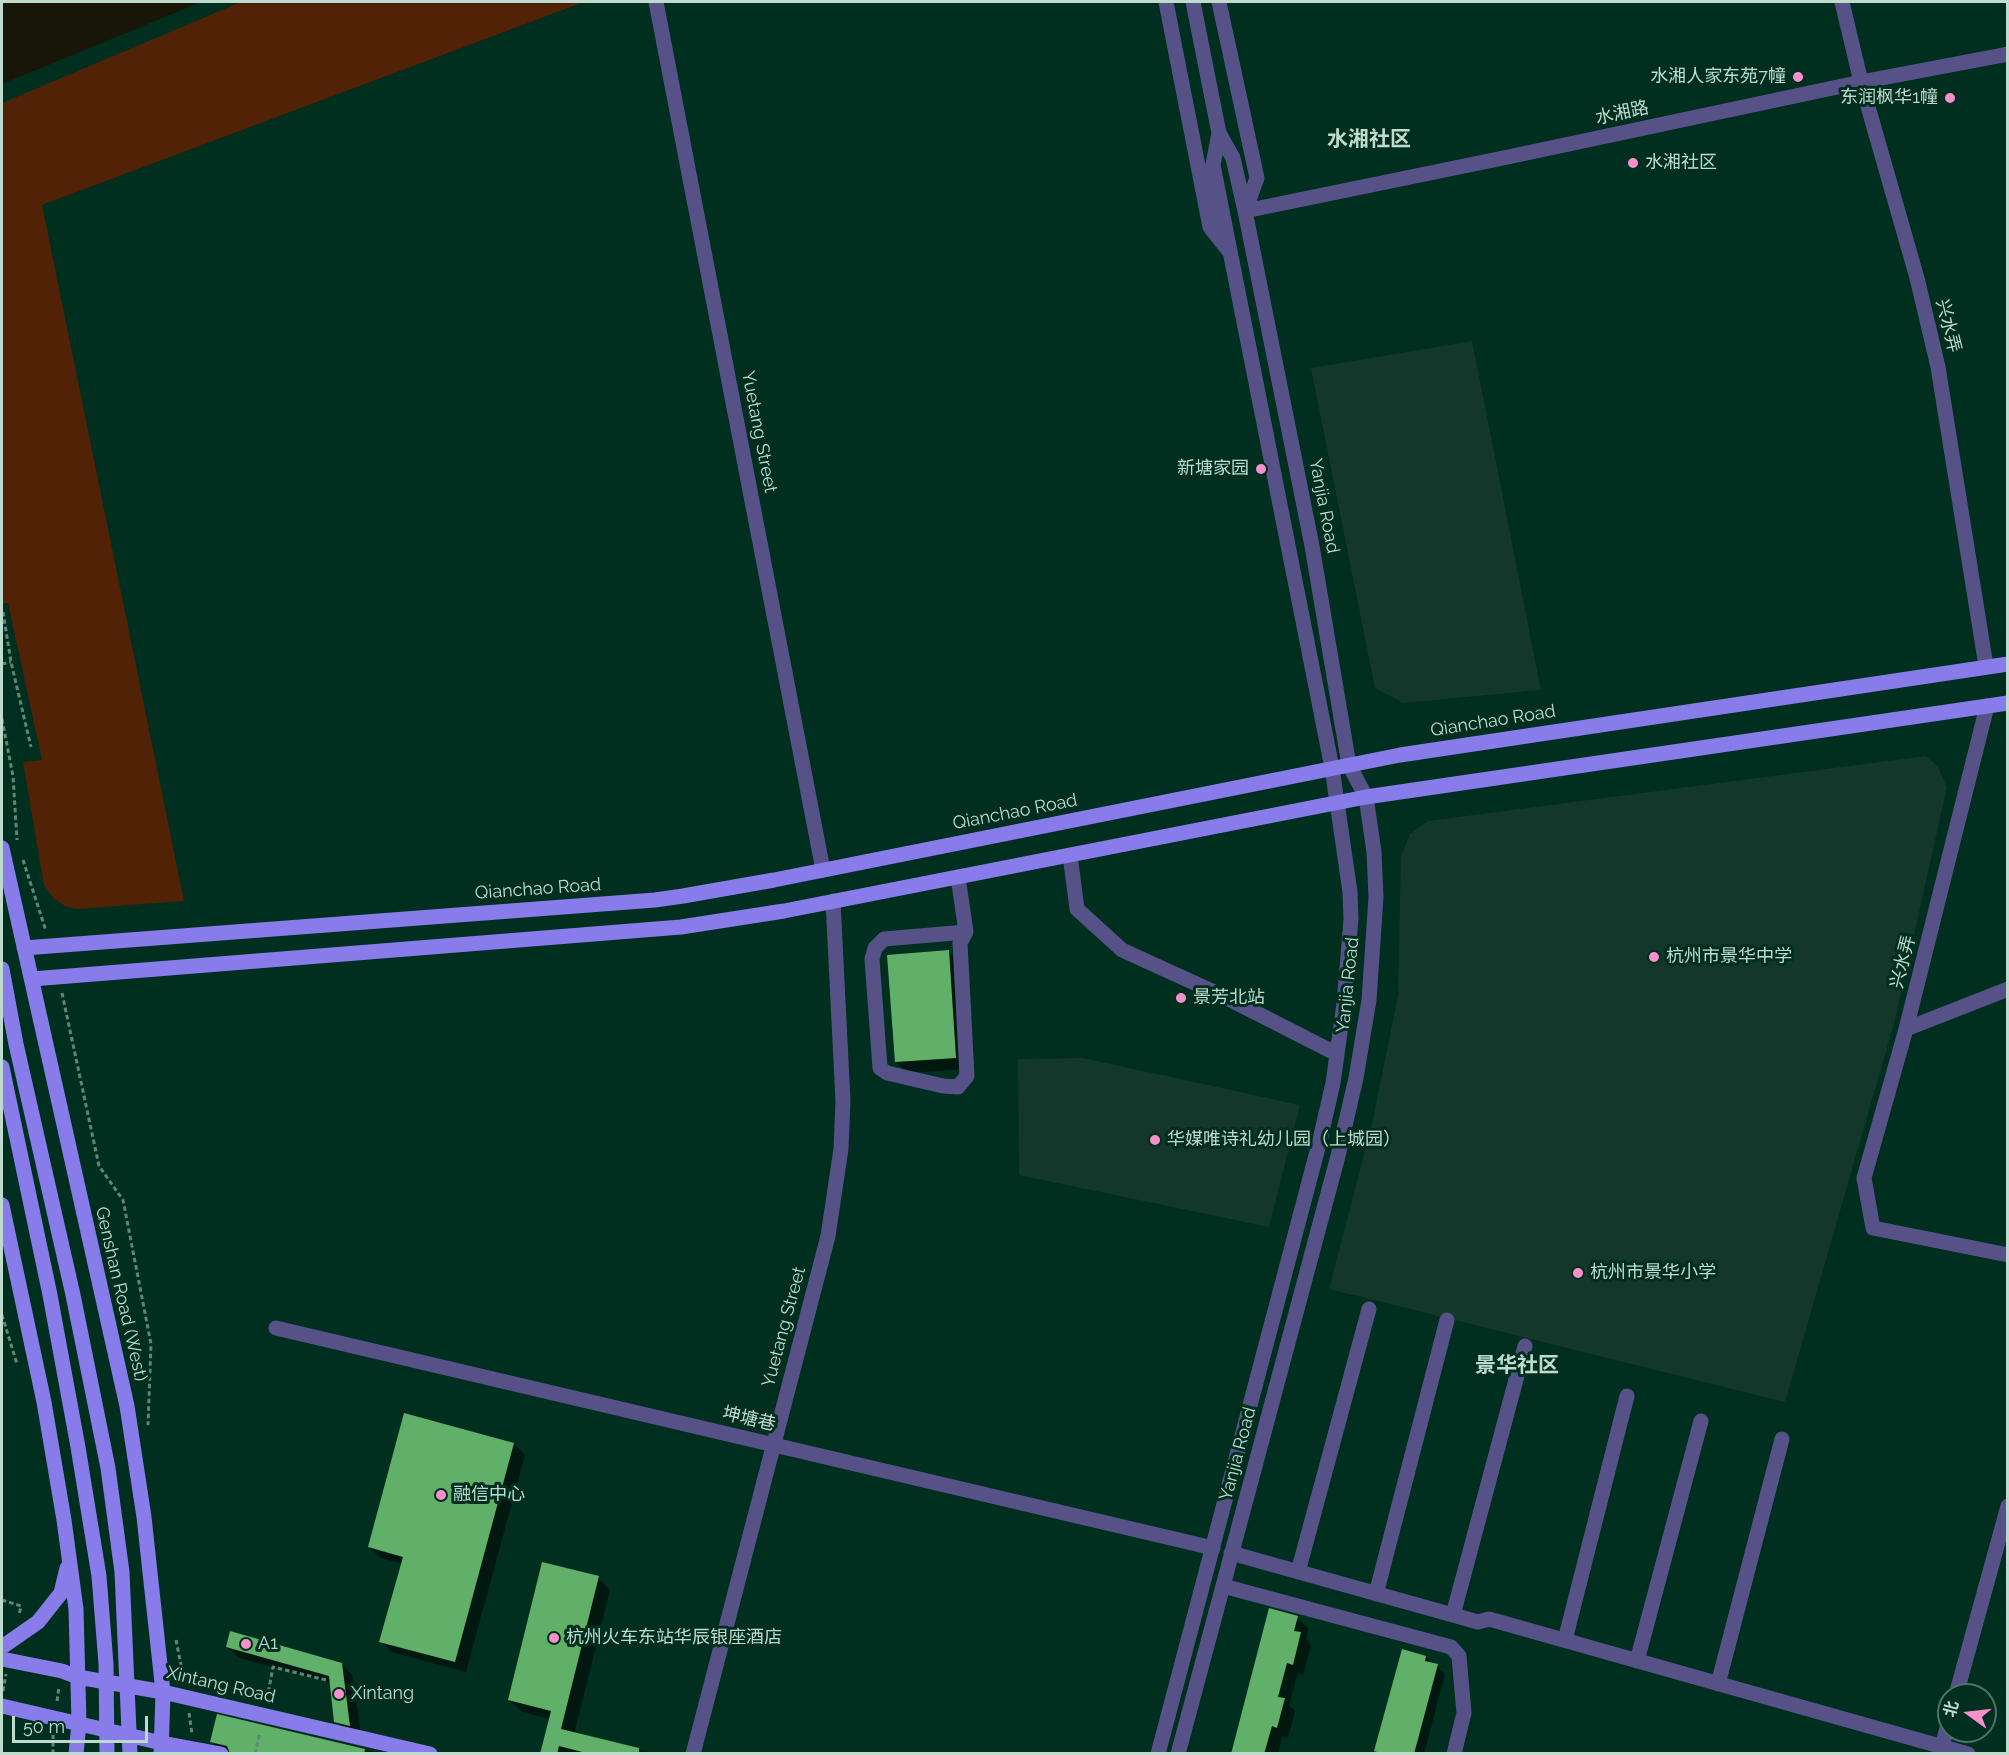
<!DOCTYPE html>
<html>
<head>
<meta charset="utf-8">
<style>
  body { margin:0 }
  #map { position:relative; width:2009px; height:1755px; overflow:hidden; background:#002e1f; font-family:Raleway,"Noto Sans SC",sans-serif }
  canvas { display:block }
  .frame { position:absolute; inset:0; border:3px solid #bedbce; pointer-events:none }
  .north { position:absolute; left:1937px; top:1683px; width:60px; height:60px; box-sizing:border-box; background:#002e1f; border:2px solid #4c7365; border-radius:50%; rotate:285deg; font-size:16px; font-weight:700; line-height:24px; text-align:center; color:#bedbce }
  .north::after { content:''; display:block; margin:auto; width:21px; height:27px; background:#f890cb; clip-path:polygon(50% 0,100% 100%,50% 72%,0 100%) }
  .scale { position:absolute; left:12px; top:1716px; width:136px; height:27px; box-sizing:border-box; border:3px solid #bedbce; border-top:0; padding-left:8px; font-size:18px; line-height:21px; white-space:nowrap; color:#bedbce; -webkit-text-stroke:4px #002e1f; paint-order:stroke }
</style>
</head>
<body>
<div id="map">
<canvas width="2009" height="1755"></canvas>
<div class="frame"></div>
<div class="north">北</div>
<div class="scale">50 m</div>
</div>
<script>
const c = document.querySelector('canvas').getContext('2d');
c.lineJoin = 'round';
function fillPath(path, color) {
  c.fillStyle = color;
  c.fill(path, 'evenodd');
}
function poly(rows) {
  const path = new Path2D();
  for (const r of rows) {
    path.moveTo(r[0], r[1]);
    for (let i = 2; i < r.length; i += 2) path.lineTo(r[i], r[i + 1]);
  }
  return path;
}
function strokePath(path, color, width, dash) {
  c.strokeStyle = color;
  c.lineWidth = width;
  c.lineCap = dash ? 'butt' : 'round';
  c.setLineDash(dash || []);
  c.stroke(path);
}
function write(font, color, halo, rows, align = 'center') {
  c.font = font + ' Raleway,"Noto Sans SC",sans-serif';
  c.lineWidth = 6;
  c.setLineDash([]);
  c.textBaseline = 'middle';
  c.strokeStyle = halo;
  c.fillStyle = color;
  for (const [text, x, y, turn = 0] of rows) {
    c.save();
    c.translate(x, y);
    c.rotate((+turn || 0) * Math.PI / 180);
    c.textAlign = isNaN(turn) ? turn : align;
    if (halo) c.strokeText(text, 0, 0);
    c.fillText(text, 0, 0);
    c.restore();
  }
}
const built = poly([
  [1472,341,1541,690,1403,703,1375,688,1311,368],
  [1926,756,1938,767,1947,787,1895,1020,1785,1402,1329,1289,1372,1124,1398,995,1401,857,1410,834,1428,821],
  [1083,1058,1300,1105,1269,1227,1019,1175,1018,1059]
]);
const green = poly([
  [241,2,584,2,42,205,184,901,77,909,65,906,53,898,44,885,23,762,42,760,8,603,2,603,2,103]
]);
const water = poly([
  [2,2,201,2,2,84]
]);
const shadow = poly([
  [948,951,960,963,967,1069,907,1073,896,1062],
  [514,1444,525,1455,466,1672,392,1652,381,1641,402,1564,381,1558,369,1547],
  [598,1578,610,1590,574,1734,656,1754,541,1754,550,1719,522,1712,510,1700],
  [1297,1618,1308,1628,1306,1639,1311,1645,1303,1675,1298,1673,1289,1705,1295,1711,1288,1738,1282,1736,1278,1754,1232,1754],
  [227,1646,342,1664,353,1676,361,1736,347,1732,336,1721,332,1683,239,1658],
  [1426,1657,1445,1674,1424,1754,1379,1754,1376,1751],
  [218,1716,382,1754,224,1754,212,1742]
]);
const building = poly([
  [949,950,956,1058,895,1062,887,955],
  [404,1413,514,1443,455,1662,379,1642,403,1557,368,1547],
  [542,1562,599,1576,561,1729,639,1748,639,1754,590,1754,559,1746,557,1754,540,1754,551,1711,508,1700],
  [1269,1608,1298,1616,1294,1631,1301,1632,1293,1665,1287,1663,1278,1697,1285,1698,1277,1728,1272,1726,1264,1754,1231,1754],
  [230,1631,342,1663,350,1726,334,1722,329,1676,226,1647],
  [1402,1649,1426,1656,1425,1661,1438,1664,1414,1754,1383,1754,1374,1751],
  [217,1714,365,1749,364,1754,230,1754,227,1746,210,1742]
]);
const path = poly([
  [3,612,11,662,31,747],
  [2,664,11,662],
  [2,719,13,776,17,840],
  [23,860,46,931],
  [62,993,99,1166,123,1200,151,1344,148,1425],
  [2,1315,17,1364],
  [2,1600,21,1606,19,1615],
  [176,1640,184,1680],
  [3,1691,6,1674],
  [267,1699,273,1667,326,1680],
  [57,1701,59,1687],
  [189,1713,192,1734],
  [53,1754,53,1735],
  [255,1754,260,1732]
]);
const minor = poly([
  [656,2,823,870],
  [1166,2,1210,227,1229,251],
  [1219,2,1257,178,1245,211],
  [1842,2,1861,82,1917,278,1938,367,1986,666],
  [1245,211,1508,157,1861,82,2008,54],
  [1987,706,1906,1029,1864,1178,1873,1228,2008,1255],
  [1070,855,1077,909,1122,950,1223,996,1337,1054],
  [958,877,966,932,960,943,967,1076,958,1087,943,1086,887,1073,880,1068,872,959,875,948,884,939,966,932],
  [1906,1029,2008,989],
  [276,1328,1213,1548],
  [1231,1553,1478,1622,1489,1619,1968,1754],
  [1298,1572,1369,1309],
  [1223,1586,1451,1647,1459,1656,1464,1713,1454,1754],
  [1376,1594,1447,1320],
  [1453,1615,1525,1346],
  [1565,1640,1627,1396],
  [1637,1661,1701,1421],
  [1718,1684,1782,1439],
  [1956,1695,2008,1506],
  [1942,1746,1949,1721],
  [693,1754,828,1236,841,1149,843,1101,833,901],
  [1158,1754,1319,1144,1333,1083,1344,1004,1351,919,1350,892,1332,768,1213,165,1219,133],
  [1178,1754,1338,1156,1356,1078,1369,1000,1376,897,1374,852,1366,797,1349,765,1312,546,1245,211,1233,158,1219,133,1193,2]
]);
const major = poly([
  [2,848,127,1406,144,1517,163,1692,161,1754],
  [24,948,655,900,683,896,774,880,1400,755,2008,664],
  [2,969,16,1044,73,1295,108,1468,122,1572,130,1754],
  [32,979,681,927,784,911,1366,797,2008,703],
  [2,1067,50,1295,78,1447,99,1576,106,1664,107,1754],
  [2,1205,44,1402,64,1520,76,1609,79,1723,76,1754],
  [2,1647,38,1622,61,1593,67,1568],
  [2,1659,62,1671,78,1677,163,1692,430,1754],
  [2,1706,162,1743,221,1754]
]);
const markers = [
  [1798,77,6,"#f890cb"],
  [1950,98,6,"#f890cb"],
  [1633,163,6,"#f890cb"],
  [1261,469,6,"#f890cb"],
  [1654,957,6,"#f890cb"],
  [1181,998,6,"#f890cb"],
  [1155,1140,6,"#f890cb"],
  [1578,1273,6,"#f890cb"],
  [441,1495,6,"#f890cb"],
  [554,1638,6,"#f890cb"],
  [246,1644,6,"#f890cb"],
  [339,1694,6,"#f890cb"]
];
const poiNames = [
  ["水湘人家东苑7幢",1786,77,"right"],
  ["东润枫华1幢",1938,98,"right"],
  ["水湘社区",1645,163],
  ["新塘家园",1249,469,"right"],
  ["杭州市景华中学",1666,957],
  ["景芳北站",1193,998],
  ["华媒唯诗礼幼儿园（上城园）",1167,1140],
  ["杭州市景华小学",1590,1273],
  ["融信中心",453,1495],
  ["杭州火车东站华辰银座酒店",566,1638],
  ["A1",258,1644],
  ["Xintang",351,1694]
];
const streetNames = [
  ["水湘路",1622,113,-12],
  ["兴水弄",1948,326,76],
  ["Yuetang Street",759,432,79],
  ["Yanjia Road",1324,506,79],
  ["Qianchao Road",1493,721,-9],
  ["Qianchao Road",1015,812,-11],
  ["Qianchao Road",538,889,-4],
  ["兴水弄",1903,962,-76],
  ["Yanjia Road",1348,985,-84],
  ["Genshan Road (West)",121,1294,77],
  ["Yuetang Street",784,1327,-75],
  ["坤塘巷",749,1419,13],
  ["Yanjia Road",1238,1454,-75],
  ["Xintang Road",221,1685,13]
];
const quarterNames = [
  ["水湘社区",1369,140],
  ["景华社区",1517,1366]
];
fillPath(built, '#13382b');
fillPath(green, '#522206');
fillPath(water, '#171608');
fillPath(shadow, '#0007');
fillPath(building, '#61b069');
strokePath(path, '#618678', 3, [4.5, 3]);
strokePath(minor, '#565288', 15);
strokePath(major, '#887bea', 15);
for (const [x, y, r, color] of markers) {
  const dot = new Path2D();
  dot.arc(x, y, r, 0, 2 * Math.PI);
  c.fillStyle = color;
  c.fill(dot);
  strokePath(dot, '#002e1f', 2);
}
write('18px', '#bedbce', '#002e1f', poiNames, 'left');
write('18px', '#bedbce', '#002e1f', streetNames);
write('bold 21px', '#bedbce', '#002e1f', quarterNames);
</script>
</body>
</html>
